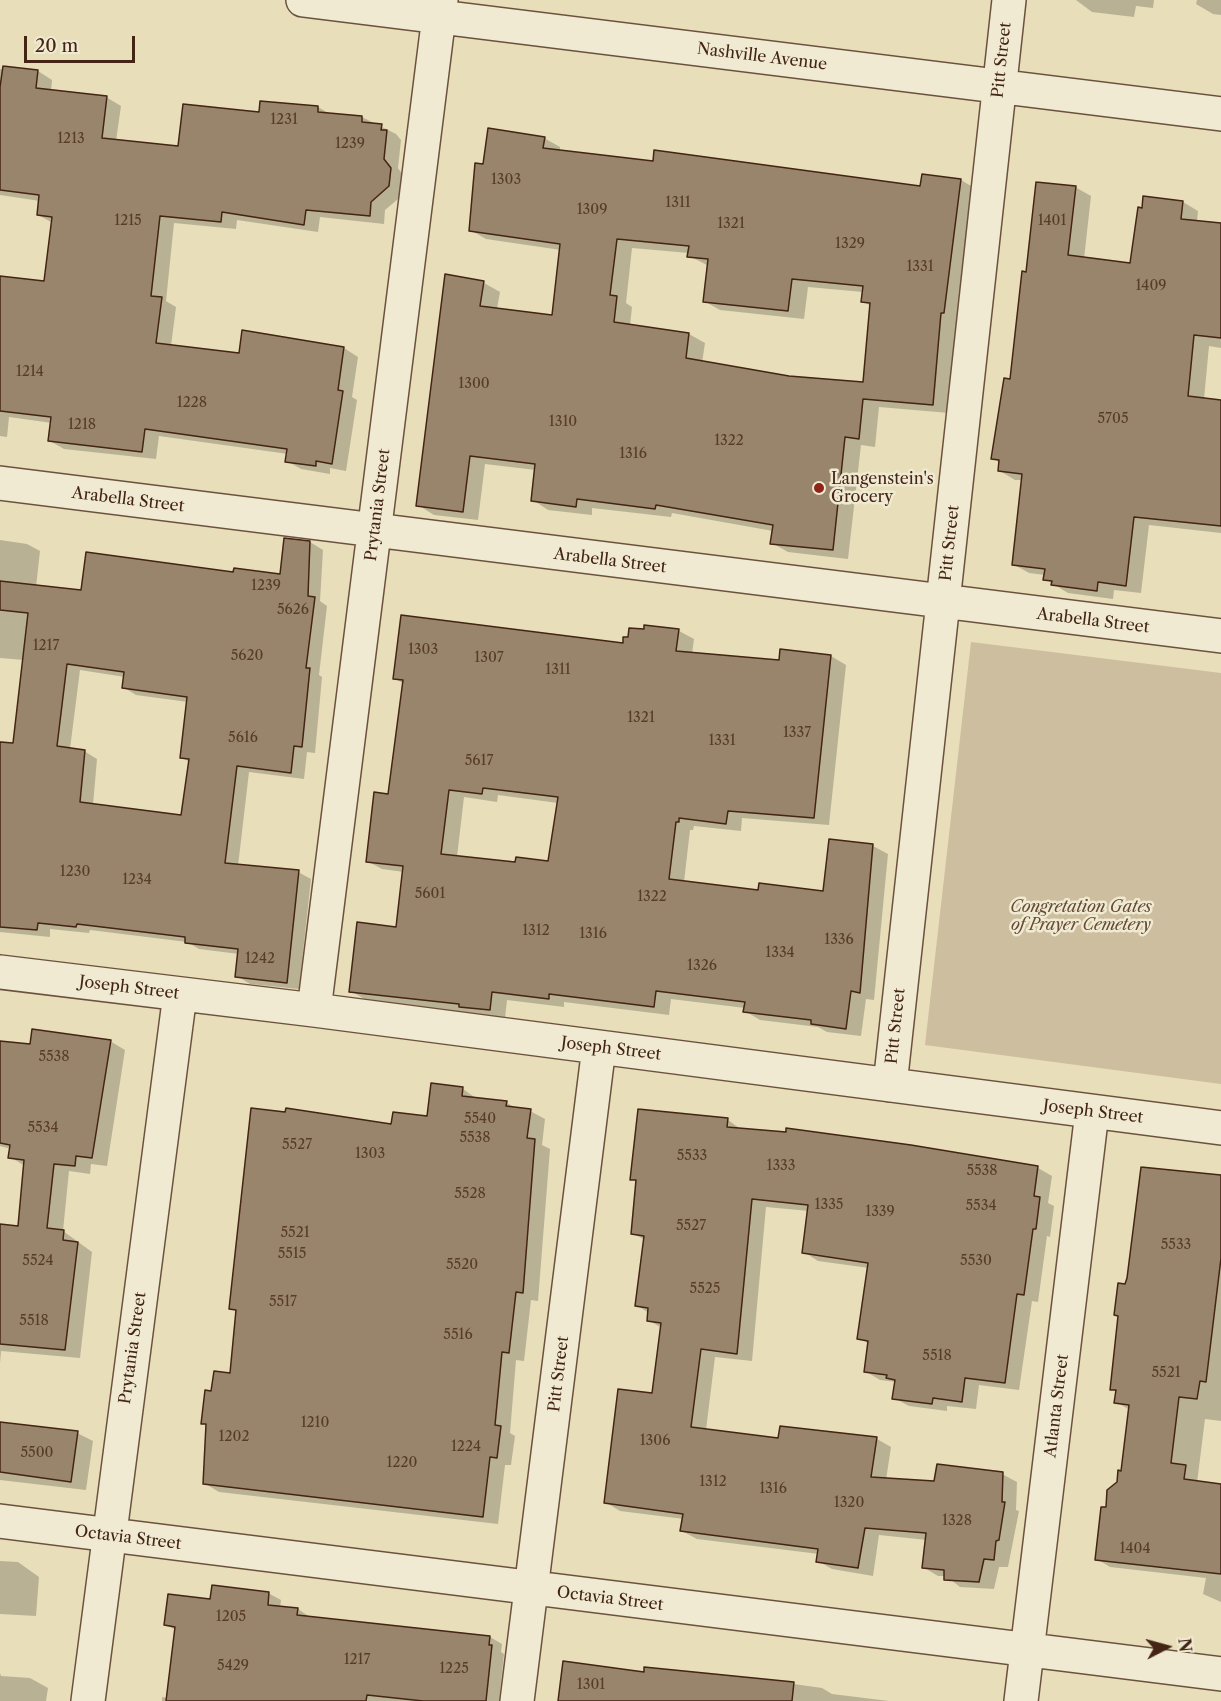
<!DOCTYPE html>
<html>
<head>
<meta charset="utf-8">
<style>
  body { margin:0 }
  #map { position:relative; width:1221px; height:1701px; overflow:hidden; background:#e8deba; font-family:"Libre Caslon Text",serif }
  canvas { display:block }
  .north { position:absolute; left:1137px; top:1617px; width:60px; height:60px; -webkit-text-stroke:4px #f0ead2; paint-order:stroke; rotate:84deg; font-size:16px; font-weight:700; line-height:24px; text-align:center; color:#432415 }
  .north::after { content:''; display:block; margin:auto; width:21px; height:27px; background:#432415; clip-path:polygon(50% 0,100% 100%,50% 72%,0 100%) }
  .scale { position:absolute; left:24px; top:36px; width:111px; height:27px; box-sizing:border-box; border:3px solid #432415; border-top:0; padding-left:8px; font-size:18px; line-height:21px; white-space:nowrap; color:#432415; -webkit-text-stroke:4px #f0ead2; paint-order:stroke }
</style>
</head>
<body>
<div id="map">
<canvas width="1221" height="1701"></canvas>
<div class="north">N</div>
<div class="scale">20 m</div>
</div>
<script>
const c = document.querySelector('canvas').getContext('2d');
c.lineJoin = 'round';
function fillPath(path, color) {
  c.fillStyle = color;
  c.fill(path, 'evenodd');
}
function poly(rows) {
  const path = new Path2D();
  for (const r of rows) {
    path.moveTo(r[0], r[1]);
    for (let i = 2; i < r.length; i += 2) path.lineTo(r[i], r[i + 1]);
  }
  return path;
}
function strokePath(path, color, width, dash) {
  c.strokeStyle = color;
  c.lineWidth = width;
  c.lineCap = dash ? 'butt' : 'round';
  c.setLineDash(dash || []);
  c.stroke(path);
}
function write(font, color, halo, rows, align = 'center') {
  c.font = font + ' "Libre Caslon Text",serif';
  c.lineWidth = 5;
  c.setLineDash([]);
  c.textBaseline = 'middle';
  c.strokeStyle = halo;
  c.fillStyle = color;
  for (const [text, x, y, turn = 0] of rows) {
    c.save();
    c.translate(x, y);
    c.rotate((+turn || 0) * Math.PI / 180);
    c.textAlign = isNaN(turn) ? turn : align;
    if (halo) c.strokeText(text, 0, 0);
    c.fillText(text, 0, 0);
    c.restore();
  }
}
const green = poly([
  [971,642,1221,673,1221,1084,925,1045]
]);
const shadow = poly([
  [1076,0,1154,0,1153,8,1136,6,1134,17,1092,12],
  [1197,0,1221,0,1221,15,1213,14,1196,4],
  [0,69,38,71,52,80,51,91,106,97,121,106,116,141,179,148,260,113,318,107,330,114,362,117,396,134,401,140,398,168,405,178,404,194,385,210,384,224,320,217,318,232,237,220,236,229,174,223,166,301,176,307,171,346,240,355,344,348,358,357,352,397,357,400,346,471,330,468,330,474,301,469,287,461,288,454,159,436,156,459,64,449,50,441,52,423,9,417,7,437,0,436,0,278,45,283,53,223,38,215,40,201,0,195],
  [544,138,560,147,560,151,654,162,922,188,961,180,976,189,960,321,957,321,949,413,879,407,875,447,861,445,848,559,788,552,772,543,773,531,672,513,671,517,592,508,592,515,548,510,533,500,536,470,485,464,478,520,434,515,418,505,447,276,484,283,500,292,497,309,553,317,561,250,486,239,470,230,484,166],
  [632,248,689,253,689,256,709,266,704,301,720,310,804,319,808,287,863,292,862,301,871,306,864,384,789,377,702,363,705,343,689,334,630,326,632,307,626,303],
  [1075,187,1091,196,1084,259,1131,265,1183,202,1198,211,1197,222,1221,225,1221,348,1209,346,1204,399,1221,401,1221,533,1149,525,1141,593,1114,590,1113,599,1068,593,1045,579,1045,575,1029,573,1013,564,1023,480,1015,480,1000,471,1000,463,993,458,1011,381,1028,273],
  [0,540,27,544,40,551,36,587,83,592,235,574,281,575,310,542,323,550,320,601,327,606,319,675,322,677,315,753,307,752,304,779,249,772,238,866,298,872,311,879,299,989,250,984,237,976,239,954,199,949,187,942,90,930,89,933,50,929,50,937,0,932,0,741,14,743,24,660,0,658],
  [80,670,125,677,123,687,136,695,188,702,182,758,190,762,183,816,93,805,97,759,84,751,70,749],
  [679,631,694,639,692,654,780,662,781,651,831,656,846,665,829,825,742,818,741,831,694,826,693,830,690,830,684,882,759,891,824,893,831,840,873,846,888,854,874,1000,866,999,861,1036,827,1032,818,1027,760,1020,745,1011,745,1008,671,999,669,1015,564,1002,564,1007,507,1000,505,1018,366,1000,351,991,397,928,404,872,382,869,367,861,389,796,404,684,394,678,624,645],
  [498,795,558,803,549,862,516,864,457,857,464,797,497,802],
  [110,1041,125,1050,107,1166,91,1164,90,1174,69,1171,63,1231,92,1252,80,1358,1,1351,0,1364,0,1225,19,1227,25,1166,10,1157,11,1149,0,1146,0,1055,31,1046],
  [463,1089,477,1099,507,1103,517,1109,530,1111,545,1119,542,1145,550,1149,538,1301,531,1300,524,1361,516,1360,510,1433,515,1436,511,1465,505,1465,498,1524,219,1492,204,1483,208,1426,203,1423,213,1393,231,1375,238,1312,231,1308,393,1125,428,1117],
  [728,1120,742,1130,910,1146,1038,1168,1052,1176,1048,1203,1054,1206,1050,1237,1047,1236,1038,1302,1032,1301,1019,1390,979,1385,976,1409,947,1406,947,1411,909,1406,894,1398,896,1382,880,1380,865,1371,869,1344,859,1338,869,1268,818,1261,804,1252,809,1211,766,1207,752,1361,715,1357,706,1430,779,1440,781,1428,877,1439,891,1447,886,1480,935,1483,1002,1474,1017,1482,1016,1510,1019,1511,1008,1567,999,1567,994,1589,960,1587,946,1576,938,1576,923,1567,927,1540,879,1535,873,1576,832,1569,818,1561,819,1554,697,1539,682,1531,684,1519,620,1511,605,1502,653,1395,662,1328,648,1320,649,1313,636,1305,645,1240,632,1233,638,1182,632,1179],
  [1221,1181,1221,1421,1205,1419,1197,1483,1221,1486,1221,1602,1203,1594,1206,1578,1110,1567,1097,1559,1107,1509,1122,1472,1130,1410,1116,1402,1117,1392,1112,1389,1126,1285],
  [0,1423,77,1433,93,1441,86,1490,0,1480],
  [0,1561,18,1562,39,1577,36,1616,0,1614],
  [268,1593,281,1600,280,1608,298,1609,310,1617,490,1637,502,1644,501,1652,504,1654,499,1701,162,1701,162,1697,168,1698,176,1630,166,1625,211,1600],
  [0,1673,1,1676,30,1678,48,1688,46,1701,0,1701],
  [645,1674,758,1679,822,1688,832,1694,889,1701,559,1701]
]);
const building = poly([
  [3,66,38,70,36,88,107,96,102,138,178,146,183,104,259,112,260,101,318,106,318,112,362,116,362,122,382,124,381,130,387,130,384,159,391,168,389,186,371,202,370,216,306,210,304,225,222,212,221,222,160,216,151,296,162,297,156,343,239,353,242,330,344,347,338,390,343,391,332,464,316,461,316,466,285,462,287,449,145,429,142,452,48,441,51,417,0,411,0,276,44,281,52,217,37,215,39,195,0,190,0,87,3,66],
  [488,128,545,137,543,148,653,161,654,150,920,186,922,174,961,179,944,313,941,313,933,405,863,399,859,439,845,437,833,550,770,544,773,525,656,505,655,509,577,499,576,507,531,501,535,464,470,456,463,512,416,506,445,274,484,281,480,306,552,315,560,244,469,231,475,163,483,164,488,128],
  [617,239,689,246,687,257,708,259,703,302,788,311,792,279,863,286,861,302,870,303,863,382,789,376,686,358,689,333,614,322,617,296,610,295,617,239],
  [1036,182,1076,186,1068,255,1130,263,1138,207,1142,208,1143,196,1183,201,1181,219,1221,223,1221,338,1194,335,1188,396,1221,400,1221,526,1134,517,1126,586,1098,582,1097,591,1051,585,1052,581,1043,580,1045,569,1012,565,1022,474,998,471,999,460,991,459,1004,378,1010,379,1022,271,1026,272,1036,182],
  [284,538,310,541,308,596,315,597,306,668,310,668,302,747,294,746,291,773,237,766,225,863,299,870,287,983,235,977,238,949,185,943,185,937,77,924,76,927,38,923,37,930,0,927,0,742,13,743,28,613,0,610,0,581,81,590,86,552,233,572,234,568,280,574,284,538],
  [67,664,124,672,122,688,187,697,180,758,189,759,181,815,80,802,85,750,57,746,67,664],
  [401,615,623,643,623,637,628,637,629,628,644,629,644,625,679,629,676,651,779,660,780,649,831,655,814,818,728,811,726,824,679,818,679,822,676,822,669,879,758,890,759,883,823,891,829,839,873,844,860,993,851,991,846,1029,811,1024,811,1020,743,1012,745,1002,656,991,654,1007,549,994,549,999,492,992,490,1010,459,1007,459,1004,349,992,357,922,396,927,403,866,366,862,374,792,388,794,403,680,393,679,401,615],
  [483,788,558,797,548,861,516,857,515,862,441,854,449,790,482,794,483,788],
  [32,1029,111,1040,92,1158,76,1156,75,1166,54,1164,47,1228,64,1230,63,1240,78,1242,65,1350,0,1344,0,1224,18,1226,24,1160,8,1158,10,1145,0,1143,0,1041,30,1044,32,1029],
  [431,1083,463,1087,462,1096,507,1101,506,1106,531,1109,527,1138,535,1139,523,1293,516,1292,509,1353,502,1352,495,1425,501,1426,497,1458,490,1457,483,1517,203,1484,206,1424,201,1424,205,1390,211,1391,214,1371,230,1373,236,1310,229,1309,251,1108,285,1112,286,1108,391,1124,393,1112,427,1116,431,1083],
  [638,1109,728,1118,727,1127,786,1132,786,1128,911,1145,1038,1166,1034,1196,1040,1197,1036,1229,1033,1229,1024,1295,1017,1294,1005,1383,965,1378,962,1402,933,1398,932,1404,892,1399,895,1380,886,1378,887,1375,864,1372,868,1341,857,1339,868,1263,802,1253,808,1205,752,1199,737,1354,701,1349,691,1427,778,1438,780,1426,877,1437,871,1477,934,1481,937,1464,1003,1472,1002,1502,1005,1502,999,1540,996,1541,994,1560,984,1559,979,1582,944,1580,944,1570,922,1568,926,1533,865,1528,858,1568,816,1562,818,1549,680,1531,683,1514,604,1503,618,1389,652,1393,661,1323,647,1321,648,1308,635,1306,644,1236,631,1234,636,1180,630,1180,638,1109],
  [1141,1167,1221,1175,1221,1258,1206,1382,1200,1381,1197,1399,1179,1397,1171,1463,1186,1465,1184,1479,1221,1484,1221,1574,1095,1560,1101,1507,1106,1507,1107,1490,1117,1482,1118,1470,1121,1471,1129,1405,1114,1403,1116,1390,1110,1390,1118,1316,1114,1315,1118,1283,1125,1284,1127,1278,1141,1167],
  [0,1422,78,1431,71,1482,0,1472,0,1422],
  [212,1585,269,1592,268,1605,298,1608,297,1615,490,1636,489,1645,492,1645,486,1701,423,1701,367,1695,366,1701,166,1701,175,1627,164,1625,168,1594,210,1599,212,1585],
  [563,1661,644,1672,644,1667,794,1682,792,1701,558,1701,563,1661]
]);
const street = poly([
  [303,0,1221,114],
  [0,483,1221,636],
  [0,972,314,1010,1221,1128],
  [314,1010,441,0],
  [890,1085,1009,0],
  [0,1521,1221,1674],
  [88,1701,180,994],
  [517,1701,599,1047],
  [1021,1701,1092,1112]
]);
const markers = [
  [819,488,6,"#8f2418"]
];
const numberNames = [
  ["1231",284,120],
  ["1213",71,139],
  ["1239",350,144],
  ["1303",506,180],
  ["1311",678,203],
  ["1309",592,210],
  ["1215",128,221],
  ["1401",1052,221],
  ["1321",731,224],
  ["1329",850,244],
  ["1331",920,267],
  ["1409",1151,286],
  ["1214",30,372],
  ["1300",474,384],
  ["1228",192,403],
  ["5705",1113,419],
  ["1310",563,422],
  ["1218",82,425],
  ["1322",729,441],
  ["1316",633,454],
  ["1239",266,586],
  ["5626",293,610],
  ["1217",46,646],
  ["1303",423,650],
  ["5620",247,656],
  ["1307",489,658],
  ["1311",558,670],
  ["1321",641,718],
  ["1337",797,733],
  ["5616",243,738],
  ["1331",722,741],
  ["5617",479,761],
  ["1230",75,872],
  ["1234",137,880],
  ["5601",430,894],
  ["1322",652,897],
  ["1312",536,931],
  ["1316",593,934],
  ["1336",839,940],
  ["1334",780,953],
  ["1242",260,959],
  ["1326",702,966],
  ["5538",54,1057],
  ["5540",480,1119],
  ["5534",43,1128],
  ["5538",475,1138],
  ["5527",297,1145],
  ["1303",370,1154],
  ["5533",692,1156],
  ["1333",781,1166],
  ["5538",982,1171],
  ["5528",470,1194],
  ["1335",829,1205],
  ["5534",981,1206],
  ["1339",880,1212],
  ["5527",691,1226],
  ["5521",295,1233],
  ["5533",1176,1245],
  ["5515",292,1254],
  ["5524",38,1261],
  ["5530",976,1261],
  ["5520",462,1265],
  ["5525",705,1289],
  ["5517",283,1302],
  ["5518",34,1321],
  ["5516",458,1335],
  ["5518",937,1356],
  ["5521",1166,1373],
  ["1210",315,1423],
  ["1202",234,1437],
  ["1306",655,1441],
  ["1224",466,1447],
  ["5500",37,1453],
  ["1220",402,1463],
  ["1312",713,1482],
  ["1316",773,1489],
  ["1320",849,1503],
  ["1328",957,1521],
  ["1404",1135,1549],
  ["1205",231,1617],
  ["1217",357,1660],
  ["5429",233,1666],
  ["1225",454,1669],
  ["1301",591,1685]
];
const streetNames = [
  ["Nashville Avenue",762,57,7],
  ["Pitt Street",1002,60,-84],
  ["Arabella Street",128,500,7],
  ["Prytania Street",378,505,-83],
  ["Pitt Street",950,543,-84],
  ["Arabella Street",610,561,7],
  ["Arabella Street",1093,621,7],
  ["Joseph Street",129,988,7],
  ["Pitt Street",896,1026,-84],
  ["Joseph Street",611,1049,7],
  ["Joseph Street",1093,1112,7],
  ["Prytania Street",133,1348,-82],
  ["Pitt Street",559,1374,-83],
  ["Atlanta Street",1057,1406,-83],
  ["Octavia Street",128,1538,7],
  ["Octavia Street",610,1599,7]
];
const poiNames = [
  ["Langenstein's",831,479],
  ["Grocery",831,497]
];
const parkNames = [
  ["Congretation Gates",1081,907],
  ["of Prayer Cemetery",1081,925]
];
fillPath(green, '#ccbe9e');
fillPath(shadow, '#0003');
fillPath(building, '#99856b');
strokePath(building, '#432415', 1.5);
strokePath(street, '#6c523e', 36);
strokePath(street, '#f0ead2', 33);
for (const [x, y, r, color] of markers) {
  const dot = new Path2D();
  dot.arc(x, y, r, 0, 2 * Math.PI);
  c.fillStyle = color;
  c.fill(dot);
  strokePath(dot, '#f0ead2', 2);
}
write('14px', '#583c2a', null, numberNames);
write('16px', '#432415', '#f0ead2', streetNames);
write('16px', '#432415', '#f0ead2', poiNames, 'left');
write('italic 16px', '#654a37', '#f0ead2', parkNames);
</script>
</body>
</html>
